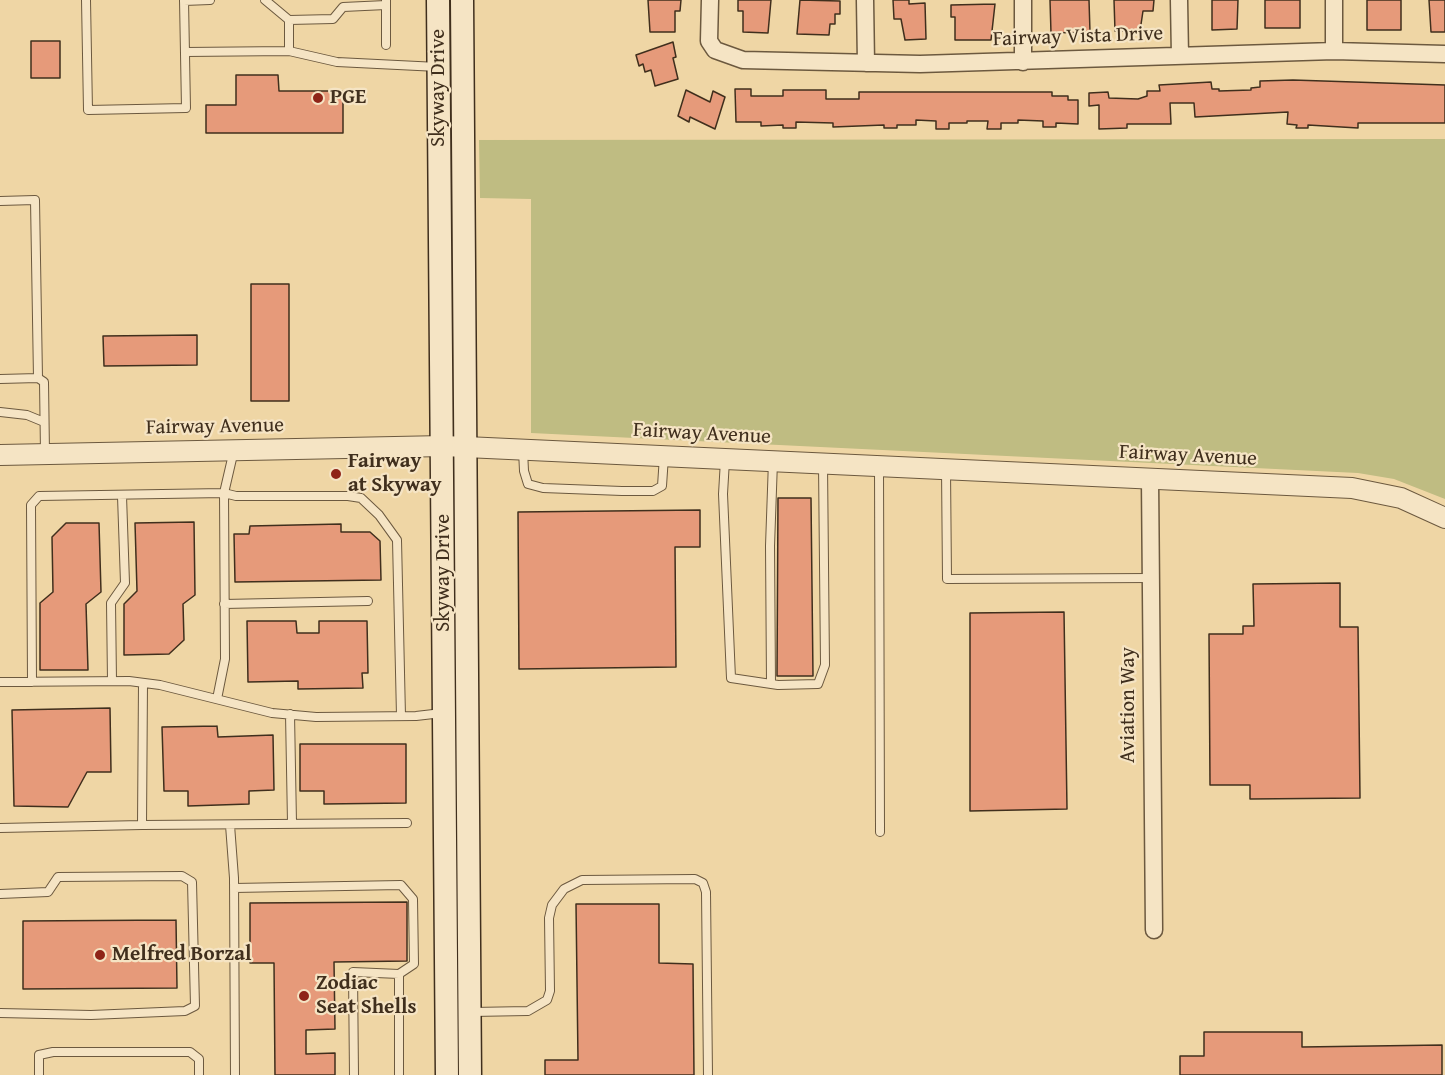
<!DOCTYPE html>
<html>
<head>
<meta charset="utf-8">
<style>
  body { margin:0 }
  canvas { display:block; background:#efd6a5 }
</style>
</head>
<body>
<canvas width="1445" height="1075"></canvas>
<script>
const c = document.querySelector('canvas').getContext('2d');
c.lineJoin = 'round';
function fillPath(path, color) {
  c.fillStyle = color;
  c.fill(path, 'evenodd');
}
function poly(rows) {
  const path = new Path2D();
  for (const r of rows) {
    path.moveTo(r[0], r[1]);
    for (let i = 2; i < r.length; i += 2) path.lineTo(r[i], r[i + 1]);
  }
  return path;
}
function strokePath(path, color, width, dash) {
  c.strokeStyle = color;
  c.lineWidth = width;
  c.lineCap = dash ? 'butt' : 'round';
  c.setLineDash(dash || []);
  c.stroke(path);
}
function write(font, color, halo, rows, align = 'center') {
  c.font = font + ' "Gentium Book Plus",serif';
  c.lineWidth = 4.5;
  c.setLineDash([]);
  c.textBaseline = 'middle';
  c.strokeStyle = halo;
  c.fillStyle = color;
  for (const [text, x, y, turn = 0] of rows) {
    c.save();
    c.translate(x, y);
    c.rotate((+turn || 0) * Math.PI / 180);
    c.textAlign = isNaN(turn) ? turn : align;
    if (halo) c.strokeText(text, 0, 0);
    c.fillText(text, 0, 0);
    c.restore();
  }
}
const green = poly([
  [1445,139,1445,499,1394,479,1358,473,531,433,531,199,480,198,479,140]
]);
const building = poly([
  [648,0,681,0,680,11,675,11,675,32,650,32,648,0],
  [738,0,771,0,768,33,743,32,743,11,738,11,738,0],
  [800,0,840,1,840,14,835,14,835,24,830,24,829,35,797,34,800,0],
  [893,0,909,0,909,4,925,3,926,39,905,40,901,19,894,19,893,0],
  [1050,0,1089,0,1090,32,1051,33,1050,0],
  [1114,0,1154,0,1153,11,1143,11,1140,31,1115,31,1114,0],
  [1212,0,1238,0,1237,29,1212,30,1212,0],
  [1265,0,1300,0,1300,28,1265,28,1265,0],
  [1367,0,1401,0,1401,30,1367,30,1367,0],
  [1429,0,1445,0,1445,32,1431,32,1429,0],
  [995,4,991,40,955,40,955,17,951,17,951,5,995,4],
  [31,41,60,41,60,78,31,78,31,41],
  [673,42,676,57,673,58,678,79,655,86,651,70,645,72,643,64,639,66,636,55,673,42],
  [236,75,278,75,279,91,343,91,343,133,206,133,206,105,236,105,236,75],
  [1293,80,1445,85,1445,123,1358,123,1358,128,1308,125,1308,128,1296,128,1297,125,1287,124,1288,112,1195,117,1194,103,1170,103,1171,124,1127,124,1127,128,1099,129,1099,105,1089,106,1089,93,1108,92,1109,98,1138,99,1147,96,1147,91,1160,91,1159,85,1211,82,1212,89,1219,89,1219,91,1251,90,1251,88,1260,87,1260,81,1293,80],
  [735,89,751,89,751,96,783,96,783,90,826,90,826,99,859,99,859,92,1052,92,1052,96,1068,96,1068,100,1078,100,1078,124,1056,123,1056,127,1043,127,1043,121,1018,120,1018,123,1001,123,1001,129,987,129,988,121,967,121,967,123,949,123,949,129,936,129,936,121,916,120,916,125,897,125,897,128,884,128,884,125,833,127,833,123,796,122,796,128,783,128,783,125,761,126,761,122,736,122,735,89],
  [686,90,710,102,713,91,725,97,715,129,690,117,689,122,678,116,686,90],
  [251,284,289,284,289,401,251,401,251,284],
  [197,335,197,365,104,366,103,336,197,335],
  [778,498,811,498,813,676,777,676,778,498],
  [700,510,700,547,675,547,676,667,519,669,518,512,700,510],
  [194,522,195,595,183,604,184,640,169,654,124,655,124,604,137,591,135,523,194,522],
  [66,523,99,523,101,592,86,604,88,670,40,670,40,603,53,592,52,537,66,523],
  [341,524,341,532,370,532,380,541,381,580,235,582,234,534,249,534,250,526,341,524],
  [1340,583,1340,627,1358,627,1360,798,1250,799,1250,785,1210,785,1209,634,1243,634,1243,626,1254,626,1253,584,1340,583],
  [1064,612,1067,809,970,811,970,613,1064,612],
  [247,621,296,621,297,633,319,633,319,621,367,621,368,673,362,673,363,688,298,689,298,681,248,682,247,621],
  [110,708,111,772,87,772,68,807,14,806,12,710,110,708],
  [217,726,218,737,273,735,274,790,249,791,249,804,188,806,188,791,164,791,162,727,217,726],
  [300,744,406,744,406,803,324,804,324,791,300,791,300,744],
  [407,902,407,961,334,962,335,1029,306,1030,306,1054,335,1053,335,1075,275,1075,274,963,250,963,250,903,407,902],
  [576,904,659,904,659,963,693,964,694,1075,545,1075,545,1060,578,1060,576,904],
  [176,920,177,988,23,989,23,921,176,920],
  [1204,1032,1302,1032,1302,1047,1442,1045,1442,1075,1180,1075,1180,1056,1204,1056,1204,1032]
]);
const service = poly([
  [86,0,88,110,186,108,184,0],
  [265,0,289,20,333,19,343,7,386,5,386,0],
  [184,1,210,0],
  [386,5,386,45],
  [289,20,289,51],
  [185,52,289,51,337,62,438,67],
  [0,201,35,200,38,378],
  [0,379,38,378,44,382,45,453],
  [0,412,27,415,44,422],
  [523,450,524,471,528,484,543,488,622,491,653,491,662,486,664,456],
  [725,460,723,494,731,678,778,685,818,684,825,665,823,464],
  [879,465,880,832],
  [946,469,947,579,1151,578],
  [224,604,368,601],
  [112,681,111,603,125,583,122,496],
  [0,682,129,681,160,685,272,713,316,717,416,716,442,713],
  [32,682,31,505,39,496,224,493,236,496,348,496,361,498,379,515,397,540,401,716],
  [771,684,770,546,773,461],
  [217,699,225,659,224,493,234,450],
  [290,714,292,823],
  [142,825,407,823],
  [230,825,234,878,235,1075],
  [0,828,142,825,143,683],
  [234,888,401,885,413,899,414,964,399,974,399,1075],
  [0,894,48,892,58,877,182,876,192,882,195,1006,185,1011,91,1015,0,1013],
  [472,1012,528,1011,547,1000,550,991,549,918,552,905,564,889,582,880,695,879,703,883,706,892,708,1075],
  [39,1075,39,1055,53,1052,190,1052,199,1059,199,1075],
  [354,1075,353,972,399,974]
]);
const minor = poly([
  [710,0,709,41,715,50,743,60,920,64,1334,51,1445,54],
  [865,0,866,63],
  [1023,0,1023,62],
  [1179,0,1180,56],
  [1334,51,1334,0],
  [1150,479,1154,930]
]);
const tertiary = poly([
  [0,455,444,446,1352,488,1401,498,1445,518]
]);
const secondary = poly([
  [438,0,447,1075],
  [462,0,470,1075]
]);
const markers = [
  [318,98,6,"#8f2418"],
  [336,474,6,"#8f2418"],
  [100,955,6,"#8f2418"],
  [304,996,6,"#8f2418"]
];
const streetNames = [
  ["Fairway Vista Drive",1078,37,-2],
  ["Skyway Drive",439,88,-90],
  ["Fairway Avenue",215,427,-1],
  ["Fairway Avenue",702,434,3],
  ["Fairway Avenue",1188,456,3],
  ["Skyway Drive",444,573,-90],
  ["Aviation Way",1129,705,-90]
];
const poiNames = [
  ["PGE",330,98],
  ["Fairway",348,462],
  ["at Skyway",348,486],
  ["Melfred Borzal",112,955],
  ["Zodiac",316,984],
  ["Seat Shells",316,1008]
];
fillPath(green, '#bfbc82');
fillPath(building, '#e69a7a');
strokePath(building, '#402f1d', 1.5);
strokePath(service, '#6c593f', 10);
strokePath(minor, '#6c593f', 19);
strokePath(tertiary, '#6c593f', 22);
strokePath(secondary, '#402f1d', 25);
strokePath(service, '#f5e4c4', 8);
strokePath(minor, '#f5e4c4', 16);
strokePath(tertiary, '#f5e4c4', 20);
strokePath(secondary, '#f5e4c4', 22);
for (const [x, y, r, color] of markers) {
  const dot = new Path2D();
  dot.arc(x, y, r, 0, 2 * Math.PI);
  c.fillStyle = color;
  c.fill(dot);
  strokePath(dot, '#f5e4c4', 2);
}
write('21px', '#402f1d', '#f5e4c4', streetNames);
write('bold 21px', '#402f1d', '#f5e4c4', poiNames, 'left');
</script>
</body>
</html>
